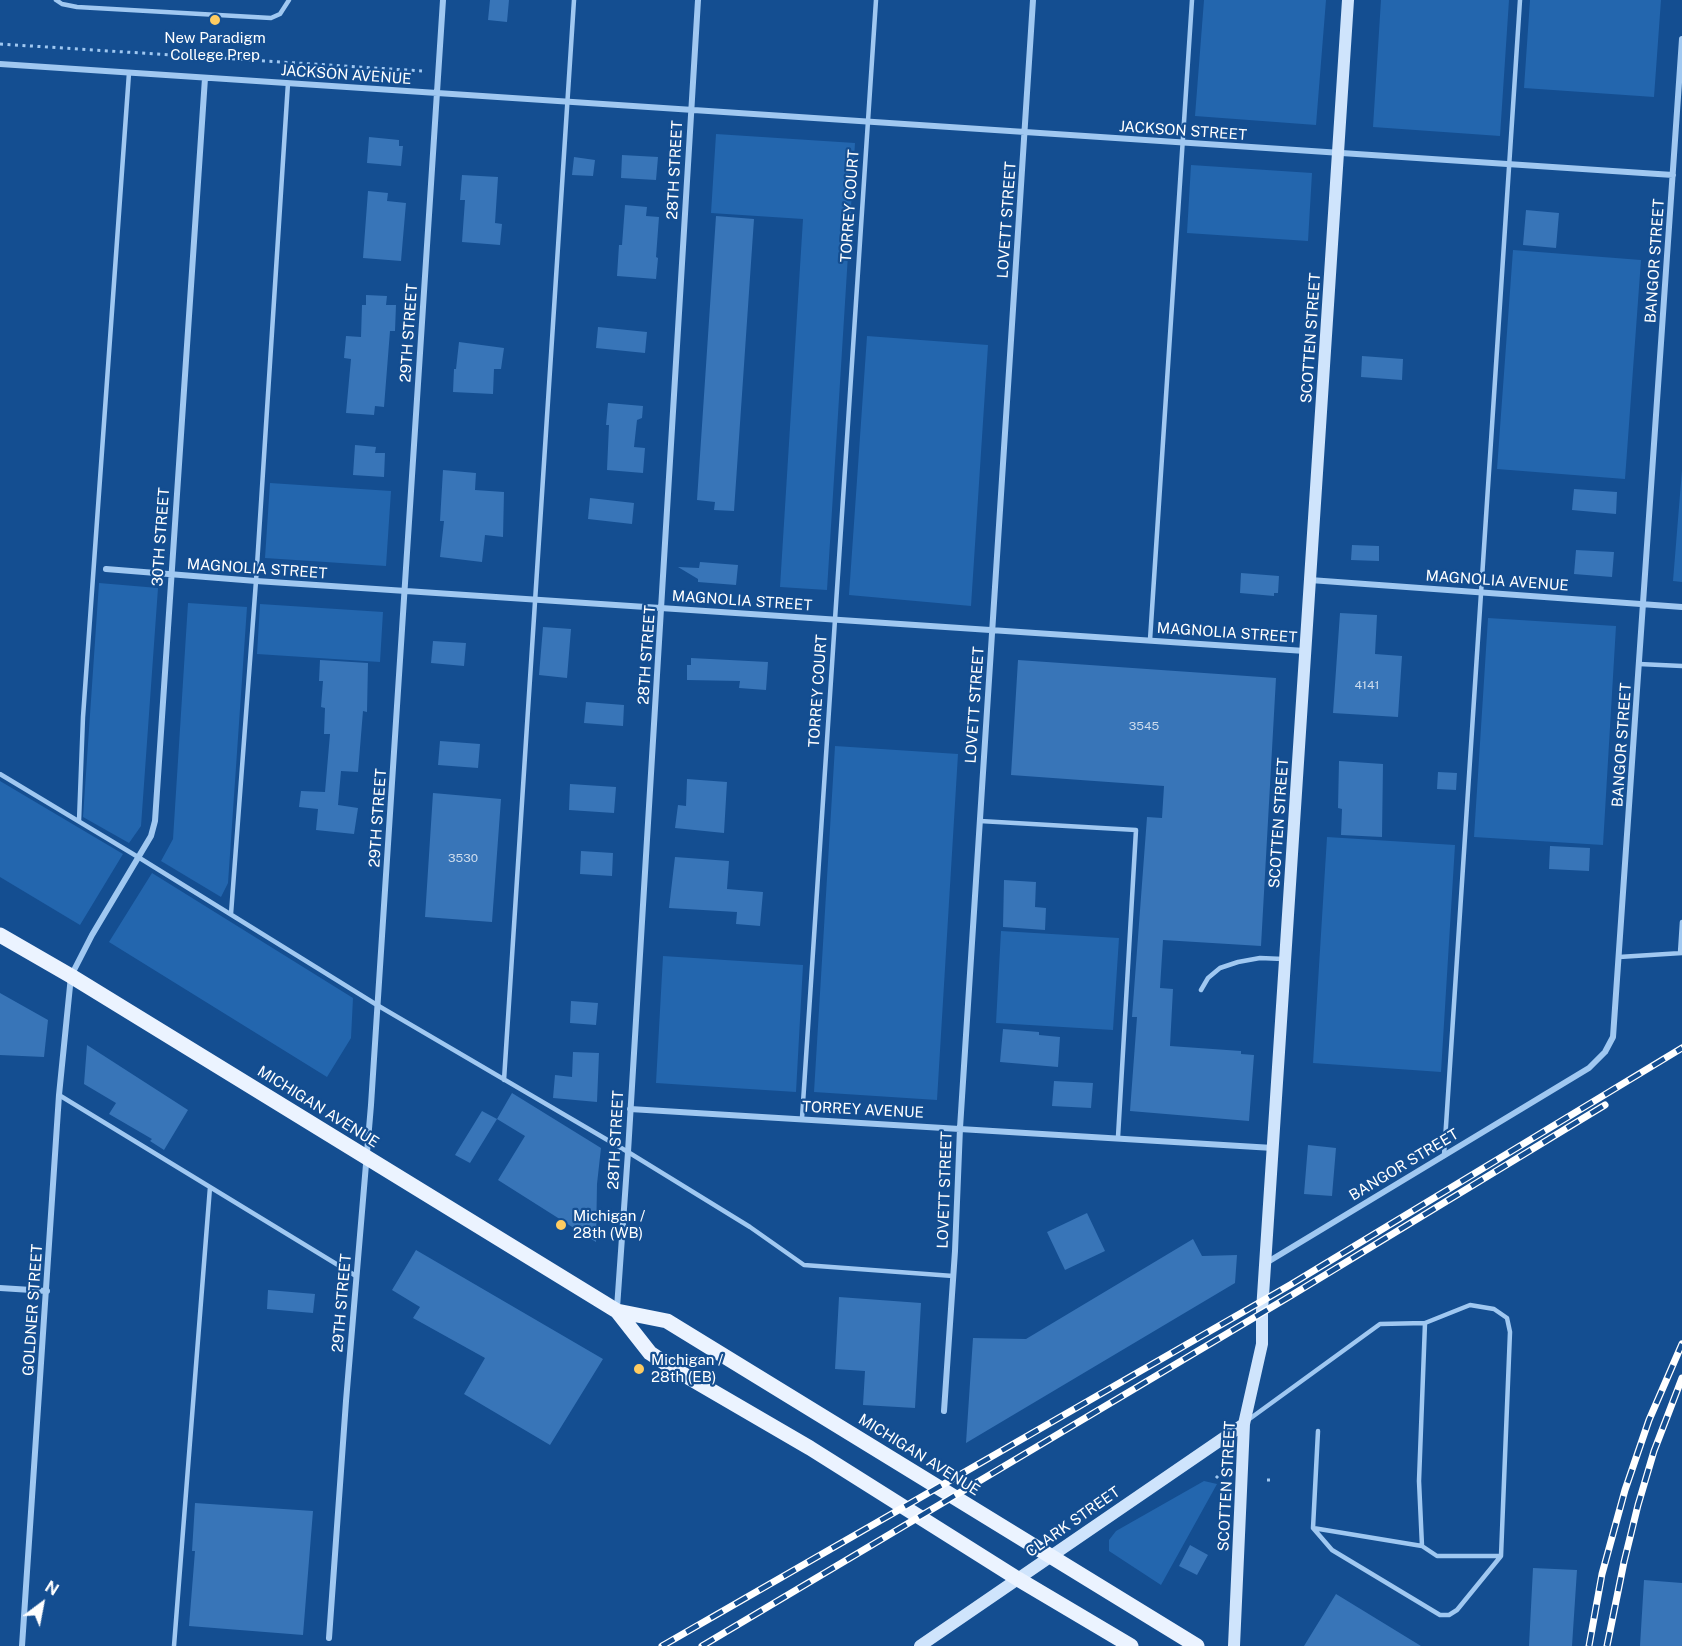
<!DOCTYPE html>
<html>
<head>
<meta charset="utf-8">
<style>
  body { margin:0 }
  #map { position:relative; width:1682px; height:1646px; overflow:hidden; background:#144e91; font-family:"Public Sans",sans-serif }
  canvas { display:block }
  .north { position:absolute; left:12px; top:1574px; width:60px; height:60px; -webkit-text-stroke:4px #144e91; paint-order:stroke; rotate:32deg; font-size:16px; font-weight:700; line-height:24px; text-align:center; color:#fff }
  .north::after { content:''; display:block; margin:auto; width:21px; height:27px; background:#fff; clip-path:polygon(50% 0,100% 100%,50% 72%,0 100%) }
</style>
</head>
<body>
<div id="map">
<canvas width="1682" height="1646"></canvas>
<div class="north">N</div>
</div>
<script>
const c = document.querySelector('canvas').getContext('2d');
c.lineJoin = 'round';
function fillPath(path, color) {
  c.fillStyle = color;
  c.fill(path, 'evenodd');
}
function poly(rows) {
  const path = new Path2D();
  for (const r of rows) {
    path.moveTo(r[0], r[1]);
    for (let i = 2; i < r.length; i += 2) path.lineTo(r[i], r[i + 1]);
  }
  return path;
}
function strokePath(path, color, width, dash) {
  c.strokeStyle = color;
  c.lineWidth = width;
  c.lineCap = dash ? 'butt' : 'round';
  c.setLineDash(dash || []);
  c.stroke(path);
}
function write(font, color, halo, rows, align = 'center') {
  c.font = font + ' "Public Sans",sans-serif';
  c.lineWidth = 4.5;
  c.setLineDash([]);
  c.textBaseline = 'middle';
  c.strokeStyle = halo;
  c.fillStyle = color;
  for (const [text, x, y, turn = 0] of rows) {
    c.save();
    c.translate(x, y);
    c.rotate((+turn || 0) * Math.PI / 180);
    c.textAlign = isNaN(turn) ? turn : align;
    if (halo) c.strokeText(text, 0, 0);
    c.fillText(text, 0, 0);
    c.restore();
  }
}
const green = poly([
  [1204,0,1326,0,1316,125,1195,116],
  [1381,0,1509,0,1500,136,1373,127],
  [1530,0,1661,0,1654,97,1524,88],
  [716,134,855,143,827,590,780,587,803,219,711,213],
  [1191,165,1312,173,1308,241,1187,233],
  [1513,250,1641,260,1625,479,1497,469],
  [867,336,988,345,971,606,849,595],
  [1682,470,1682,582,1673,581],
  [270,483,391,491,386,566,265,558],
  [99,583,158,588,141,826,129,843,83,817],
  [188,603,247,607,228,883,221,897,161,861,173,839],
  [260,604,383,612,380,662,257,654],
  [1488,618,1616,626,1603,845,1474,837],
  [835,746,958,754,937,1100,814,1092],
  [0,781,123,854,80,925,0,877],
  [1327,837,1455,845,1441,1072,1313,1063],
  [152,873,353,998,351,1038,327,1077,109,942],
  [1001,931,1119,938,1113,1030,996,1023],
  [663,956,803,965,796,1092,656,1083],
  [1204,1481,1217,1484,1161,1585,1109,1551,1109,1540,1116,1531]
]);
const building = poly([
  [490,0,509,0,507,22,488,20],
  [369,137,399,140,399,146,403,146,401,166,367,163],
  [622,155,658,157,656,180,621,178],
  [574,157,595,160,593,176,572,175],
  [462,175,498,177,495,223,502,224,500,245,462,242,465,200,460,200],
  [368,191,388,193,387,201,406,203,401,261,363,258],
  [625,205,647,207,646,216,659,217,656,257,658,258,656,279,617,276,619,245,622,245],
  [1526,210,1559,213,1556,248,1523,245],
  [716,216,754,219,734,511,714,510,715,502,697,500],
  [366,295,387,296,386,305,396,305,395,331,390,331,384,407,375,406,374,415,346,413,351,359,344,358,346,336,361,337,362,305,366,305],
  [598,327,647,332,645,353,596,348],
  [459,342,504,348,501,369,494,369,493,394,453,392,454,369,456,369],
  [1362,356,1403,359,1402,380,1361,377],
  [608,403,643,406,642,418,637,420,634,447,645,448,643,473,607,470,609,425,606,425],
  [355,445,376,447,375,453,385,453,384,477,353,475],
  [443,470,476,473,475,490,504,492,503,537,485,535,482,562,440,557,444,521,440,521],
  [1574,489,1617,492,1616,514,1572,510],
  [590,498,634,503,632,524,588,519],
  [1352,545,1379,546,1379,561,1351,560],
  [1576,550,1614,552,1612,577,1574,574],
  [700,562,738,565,736,585,698,582,698,579,678,567,699,568],
  [1241,573,1279,576,1278,593,1274,593,1274,596,1240,593],
  [1340,613,1377,615,1375,654,1402,656,1398,717,1333,713],
  [543,627,571,629,567,678,539,675],
  [433,641,466,643,464,666,431,663],
  [691,658,768,662,766,690,739,688,740,681,687,680,687,665,691,665],
  [320,660,368,663,367,712,363,711,358,772,341,771,338,805,358,808,354,834,316,830,318,809,299,807,301,791,325,792,330,734,324,734,325,708,321,707,323,681,319,681],
  [1018,660,1276,678,1261,946,1163,940,1160,988,1173,989,1170,1046,1241,1051,1241,1054,1254,1055,1249,1121,1130,1111,1137,1017,1132,1017,1147,817,1162,818,1164,786,1011,775],
  [586,702,624,705,623,726,584,723],
  [440,741,480,744,478,768,438,765],
  [1339,761,1383,764,1382,837,1341,835,1342,809,1338,808],
  [1438,772,1457,773,1456,790,1437,789],
  [687,779,727,782,724,833,675,828,678,805,686,806],
  [570,784,616,787,614,813,569,810],
  [433,793,501,799,492,922,425,917],
  [1550,846,1590,848,1589,871,1549,869],
  [581,851,613,853,612,876,580,874],
  [675,857,729,861,727,889,763,892,760,926,736,924,737,912,669,908],
  [1004,880,1036,882,1035,907,1046,908,1045,930,1003,927],
  [0,993,48,1020,44,1057,0,1055],
  [571,1001,598,1003,596,1025,570,1023],
  [1003,1029,1039,1032,1039,1035,1060,1037,1058,1067,1000,1062],
  [87,1045,188,1110,164,1150,150,1141,152,1139,109,1114,116,1103,84,1084],
  [573,1052,599,1053,597,1102,553,1098,555,1075,572,1077],
  [1054,1081,1093,1083,1091,1108,1052,1106],
  [512,1093,601,1148,597,1184,596,1242,498,1180,525,1136,497,1119],
  [482,1111,497,1119,470,1163,455,1155],
  [1308,1145,1336,1148,1332,1196,1304,1194],
  [1087,1213,1105,1251,1065,1270,1047,1232],
  [1193,1239,1202,1256,1237,1255,1235,1283,966,1443,973,1338,1026,1339],
  [416,1250,603,1359,550,1445,464,1394,485,1358,413,1318,420,1307,392,1290],
  [268,1290,315,1294,313,1313,267,1309],
  [839,1297,921,1303,915,1408,863,1405,865,1371,835,1369],
  [195,1503,313,1511,303,1635,189,1626,195,1551,192,1551],
  [1190,1545,1208,1555,1197,1575,1179,1566],
  [1533,1568,1577,1570,1572,1646,1529,1646],
  [1644,1580,1682,1583,1682,1646,1640,1646],
  [1336,1594,1421,1646,1304,1646]
]);
const path = poly([
  [0,44,422,71],
  [1216,1478,1218,1476],
  [1267,1480,1271,1480]
]);
const lane = poly([
  [56,0,62,4,77,7,271,18,280,14,289,0],
  [1150,640,1192,0],
  [1639,664,1682,666],
  [0,774,138,857,377,1005,628,1152,750,1227,804,1265,953,1276],
  [79,821,83,717,129,73],
  [980,821,1136,830,1118,1137],
  [231,914,256,581,288,83],
  [1680,953,1682,922],
  [1619,957,1682,953],
  [1201,990,1208,978,1220,968,1238,962,1260,958,1283,959],
  [504,1080,574,0],
  [59,1095,356,1276],
  [802,1118,876,0],
  [1444,1156,1520,0],
  [1425,1323,1419,1481,1422,1546,1437,1556,1501,1556],
  [1248,1420,1380,1324,1425,1323,1470,1305,1494,1309,1507,1318,1510,1332,1501,1556,1457,1610,1449,1615,1440,1615,1332,1550,1313,1528,1318,1431],
  [1313,1528,1422,1546],
  [174,1646,210,1187]
]);
const street = poly([
  [0,64,1673,175],
  [106,569,256,581,1305,651],
  [1310,580,1682,607],
  [630,1109,1273,1148],
  [1266,1263,1589,1068,1605,1052,1613,1037,1682,39],
  [0,1288,47,1291],
  [617,1308,628,1152,698,0],
  [944,1411,955,1251,960,1128,1033,0],
  [329,1638,346,1401,371,1105,443,0],
  [22,1646,59,1095,71,976,92,935,151,836,155,821,205,78]
]);
const secondary = poly([
  [920,1646,1244,1424],
  [1234,1646,1244,1424,1262,1344,1262,1311,1348,0]
]);
const primary = poly([
  [0,935,71,976,617,1311,650,1353,676,1370,810,1448,1018,1579,1131,1646],
  [617,1311,667,1321,1197,1646]
]);
const rail = poly([
  [662,1646,1290,1285,1682,1048],
  [702,1646,1292,1295,1605,1105],
  [1589,1646,1602,1574,1625,1490,1649,1420,1682,1344],
  [1607,1646,1624,1562,1638,1505,1654,1451,1682,1378]
]);
const markers = [
  [215,20,6,"#ffcc61"],
  [561,1225,6,"#ffcc61"],
  [639,1369,6,"#ffcc61"]
];
const numberNames = [
  ["4141",1367,685],
  ["3545",1144,726],
  ["3530",463,858]
];
const poiNames = [
  ["New Paradigm",215,38,"center"],
  ["College Prep",215,55,"center"],
  ["Michigan /",573,1216],
  ["28th (WB)",573,1233],
  ["Michigan /",651,1360],
  ["28th (EB)",651,1377]
];
const streetNames = [
  ["JACKSON AVENUE",346,75,4],
  ["JACKSON STREET",1183,131,4],
  ["28TH STREET",675,170,-87],
  ["TORREY COURT",850,206,-86],
  ["LOVETT STREET",1007,220,-86],
  ["BANGOR STREET",1655,261,-86],
  ["29TH STREET",409,333,-86],
  ["SCOTTEN STREET",1311,338,-86],
  ["30TH STREET",161,537,-86],
  ["MAGNOLIA STREET",257,569,4],
  ["MAGNOLIA AVENUE",1497,581,4],
  ["MAGNOLIA STREET",742,601,4],
  ["MAGNOLIA STREET",1227,633,4],
  ["28TH STREET",647,655,-86],
  ["TORREY COURT",818,691,-86],
  ["LOVETT STREET",975,705,-86],
  ["BANGOR STREET",1622,745,-86],
  ["29TH STREET",378,818,-86],
  ["SCOTTEN STREET",1279,823,-86],
  ["MICHIGAN AVENUE",318,1107,32],
  ["TORREY AVENUE",863,1110,3],
  ["28TH STREET",616,1140,-87],
  ["BANGOR STREET",1404,1165,-31],
  ["LOVETT STREET",945,1190,-88],
  ["29TH STREET",342,1303,-85],
  ["GOLDNER STREET",33,1310,-86],
  ["MICHIGAN AVENUE",919,1455,32],
  ["SCOTTEN STREET",1227,1486,-87],
  ["CLARK STREET",1073,1522,-35]
];
fillPath(green, '#2366ae');
fillPath(building, '#3875b8');
strokePath(path, '#a0c8f1', 3, [3, 4.5]);
strokePath(lane, '#a0c8f1', 4.5);
strokePath(street, '#a0c8f1', 6);
strokePath(secondary, '#cfe4fc', 12);
strokePath(primary, '#ebf3ff', 15);
strokePath(rail, '#fff', 7);
strokePath(rail, '#144e91', 4.5, [14]);
for (const [x, y, r, color] of markers) {
  const dot = new Path2D();
  dot.arc(x, y, r, 0, 2 * Math.PI);
  c.fillStyle = color;
  c.fill(dot);
  strokePath(dot, '#144e91', 2);
}
write('12px', '#cddced', null, numberNames);
write('15px', '#fff', '#144e91', poiNames, 'left');
write('15px', '#fff', '#144e91', streetNames);
</script>
</body>
</html>
